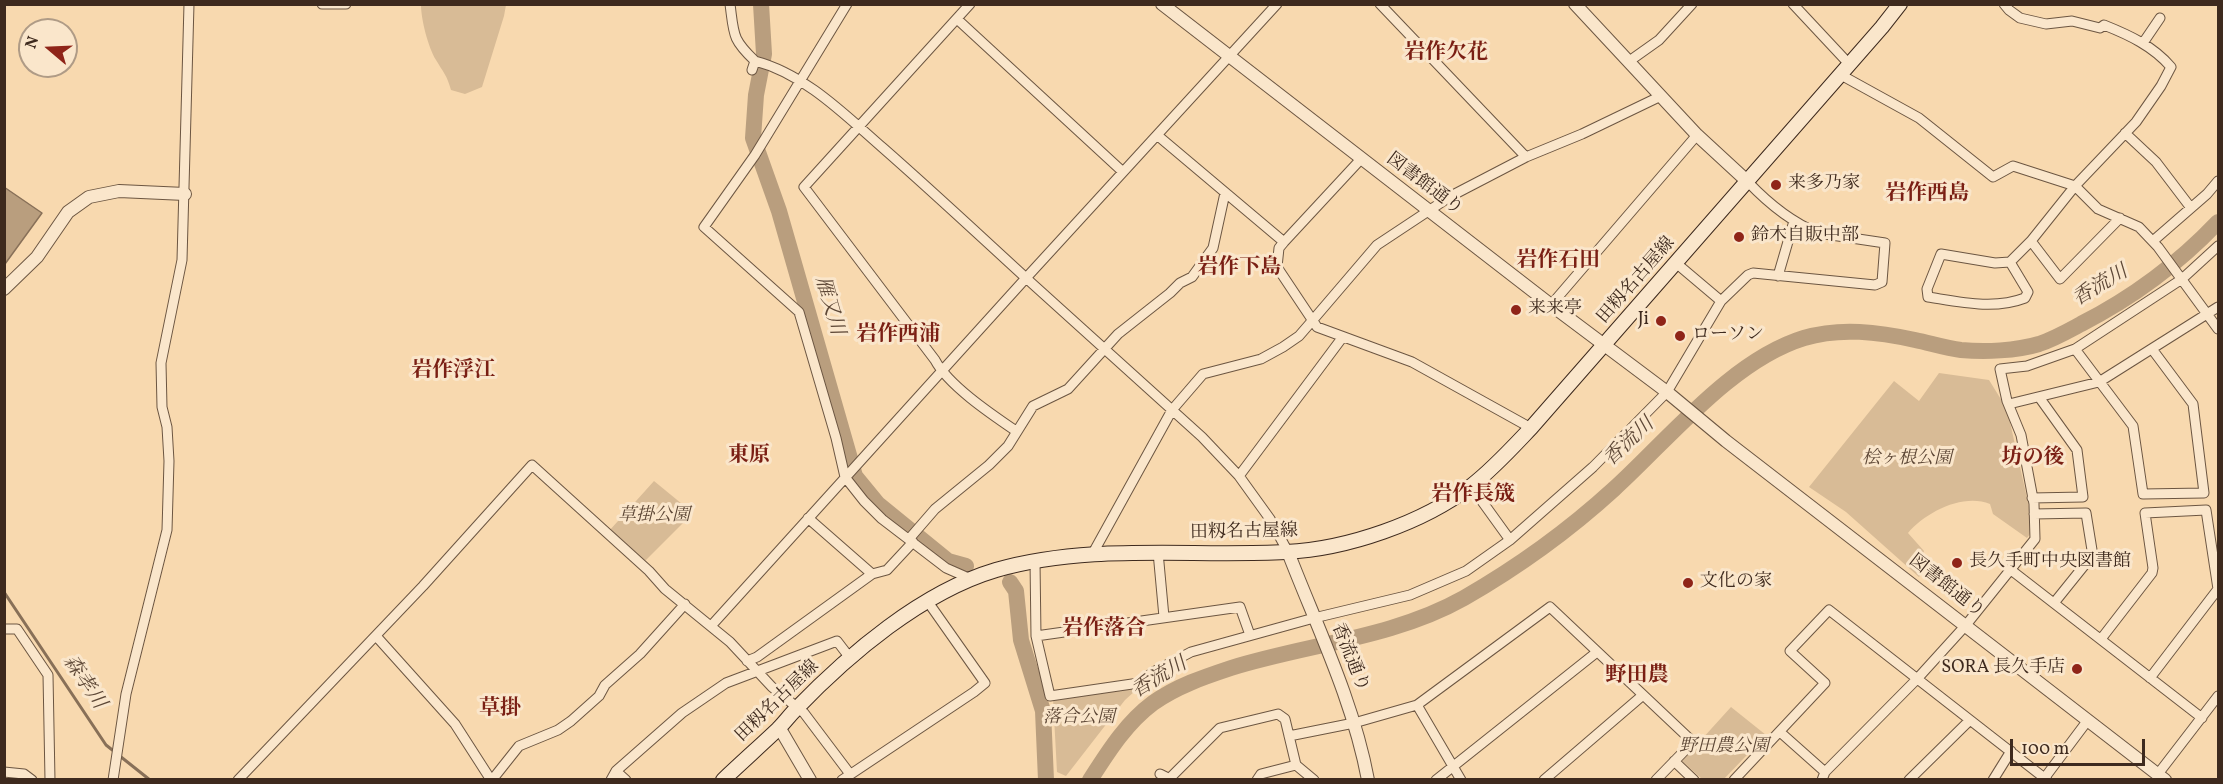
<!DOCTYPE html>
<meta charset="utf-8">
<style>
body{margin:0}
#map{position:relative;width:2223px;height:784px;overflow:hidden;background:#f8d9af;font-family:Vollkorn,serif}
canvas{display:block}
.frame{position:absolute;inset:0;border:6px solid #3e2a1e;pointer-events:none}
.north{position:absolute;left:18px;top:18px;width:60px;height:60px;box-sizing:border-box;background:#fae6cb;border:2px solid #af9b86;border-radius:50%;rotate:289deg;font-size:16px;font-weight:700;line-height:24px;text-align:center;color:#3e2a1e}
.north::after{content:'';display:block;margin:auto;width:21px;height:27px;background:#8f2418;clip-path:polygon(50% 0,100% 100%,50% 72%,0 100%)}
.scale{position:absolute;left:2010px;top:739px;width:135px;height:27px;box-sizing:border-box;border:3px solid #3e2a1e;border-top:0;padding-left:8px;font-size:18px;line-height:21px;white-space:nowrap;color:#3e2a1e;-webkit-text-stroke:4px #fae6cb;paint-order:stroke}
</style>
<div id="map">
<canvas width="2223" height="784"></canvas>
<div class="frame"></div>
<div class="north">N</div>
<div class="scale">100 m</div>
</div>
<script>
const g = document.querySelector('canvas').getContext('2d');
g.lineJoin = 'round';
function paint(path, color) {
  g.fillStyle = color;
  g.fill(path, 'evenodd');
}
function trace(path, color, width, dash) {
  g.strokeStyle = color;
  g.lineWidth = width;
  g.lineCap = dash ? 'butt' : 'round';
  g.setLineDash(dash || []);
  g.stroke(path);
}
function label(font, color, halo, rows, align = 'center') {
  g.font = font + ' Vollkorn,"Noto Serif JP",serif';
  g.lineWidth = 6;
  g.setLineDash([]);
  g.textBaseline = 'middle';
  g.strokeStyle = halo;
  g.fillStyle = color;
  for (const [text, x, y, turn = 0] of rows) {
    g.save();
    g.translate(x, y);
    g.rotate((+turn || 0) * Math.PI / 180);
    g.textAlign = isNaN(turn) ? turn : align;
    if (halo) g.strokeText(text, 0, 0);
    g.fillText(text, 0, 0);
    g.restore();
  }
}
paint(new Path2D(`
 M421 5H506L504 16 482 87 465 94 451 90C447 75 443 72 436 60 428 47 421 19 421 5Z
 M1939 373 1989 380 2007 409 2034 529 2027 538 1993 514 1990 504C1963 493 1926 512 1908 533L1924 551 1920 562 1926 566 1919 577 1846 512 1809 487 1894 381 1919 401Z
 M654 481 693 513 644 562 609 531Z
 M1134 687 1135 691 1125 700 1066 776 1057 772 1053 698Z
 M1731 707 1766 735 1724 779H1702L1682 761Z`), '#d8bb96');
const water = new Path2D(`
 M4 187 42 213 5 264H4Z`);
paint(water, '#b99e7e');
trace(water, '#887058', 1.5);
trace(new Path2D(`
 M4 592 106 745 150 780`), '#887058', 3);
trace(new Path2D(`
 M761 4 764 54 756 95 753 138 779 211 855 476 878 504 948 561 966 566
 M1010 582 1016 591 1021 640 1043 711 1046 780
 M1090 780C1108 752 1126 723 1153 703 1177 686 1204 677 1231 668 1308 644 1393 638 1464 598 1518 567 1568 531 1614 489 1669 439 1732 360 1804 338 1840 327 1879 332 1915 340 1930 343 1945 348 1961 350 1985 352 2016 351 2039 344 2054 339 2068 331 2081 324 2132 298 2179 263 2218 222`), '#b99e7e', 16);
const minor = new Path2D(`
 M322 4H346
 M730 4C734 35 732 39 755 61L752 70
 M847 4 755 155 704 227 799 312 836 438 845 477 864 501 882 519 946 568 971 579
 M970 4 804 187 935 360C948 385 991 414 1016 431
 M1277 4 1026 278 1202 437 1239 476 1270 519 1288 552
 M1380 4 1526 157
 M1793 4 1850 65
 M2004 4 2009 10 2020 18 2046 24 2072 21 2100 28 2104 25C2129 35 2153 46 2171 67L2161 86 2136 122 2075 186 2031 241 2060 279 2120 218
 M957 19 1123 172
 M2143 43 2160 18
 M1628 62 1659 40 1692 4
 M1841 75 1919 118 1993 177 2013 166 2075 186 2098 209 2139 227 2158 247 2218 329
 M2125 133 2156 162 2191 208
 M1157 135 1284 242 1279 248 1277 267 1317 327 1412 362 1531 428
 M2153 241 2207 194 2218 181
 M1284 242 1361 159
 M2010 262 2028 292 2025 298C1994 310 1960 302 1928 297L1927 289 1941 254 1995 263 2010 262 2031 241
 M1676 263 1721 301
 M1778 276 1794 221
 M1551 305 1697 135
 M2075 349 2133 426 2143 494 2204 493 2193 404 2152 349
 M2009 404 2099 382 2218 307
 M1239 476 1342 338
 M1471 486 1510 540
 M2032 498 2083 497 2077 450 2039 397
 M2034 514 2086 513 2092 550 2091 557 2054 603
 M808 518 872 574
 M909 539 935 509 989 465 1008 446 1033 406 1068 389 1118 334 1170 293 1180 283 1192 277 1213 248 1225 193
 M1158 552 1164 617
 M1093 553 1172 410 1203 374 1261 359 1283 347 1299 336 1312 321 1377 245 1451 196 1526 157 1582 134 1661 96
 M1035 561 1036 636 1050 696 1139 683 1153 672 1191 652 1314 618 1410 595 1466 571 1510 540 1593 467 1667 392 1721 301 1748 275 1753 273 1875 285 1882 282 1885 243 1818 233C1791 222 1768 203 1748 182
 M2011 570 2202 718
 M711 626 1026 278C978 234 931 190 883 148 845 115 805 74 755 61
 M4 629H17L48 675 50 780
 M376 636 455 724 491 780
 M1036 636 1240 607 1250 635
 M2101 639 2152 573 2153 568 2145 513 2206 510 2218 589 2150 678
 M747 661 757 657 872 574 887 570 913 542
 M1417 705 1461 780
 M1780 732 1825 772
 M1289 736 1354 723 1417 705 1550 607 1693 742 1656 780
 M1674 761 1694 780
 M616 771 626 780
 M4 772 24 774 32 780
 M1160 774 1172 780
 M2158 774 2218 696
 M1170 778 1220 728 1278 714 1285 719 1296 765 1314 780
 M113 780 126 694 167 530 169 461 167 427 162 407 161 363 182 260 189 4
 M238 780 423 586 532 465 649 571 665 589 730 642 772 687 804 713 850 774
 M492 780 519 746 558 730 571 721 599 696 605 685 640 654 685 604
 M611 780 616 771 682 713 726 683 837 641 850 658
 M842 780 974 692 985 683 928 602
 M1257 780 1261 774 1296 765
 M1436 780 1597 652
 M1544 780 1643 695
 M1734 780 1825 683 1790 651 1829 610 2047 780
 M1822 780 1825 772 1917 679 1966 625 2035 539 2034 504 2021 435 2007 401 2000 369 2027 366 2075 349 2182 279 2218 246
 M1909 780 1970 720
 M1993 780 2011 751
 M2043 780 2088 720`);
const tertiary = new Path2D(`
 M1162 4 1551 305 1667 392 1726 441 2165 780
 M1575 4 1697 135 1748 182
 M4 289 37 257 68 212 89 197 119 191 185 194
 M1288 552C1317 627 1353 700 1368 780
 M779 727 810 780`);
const secondary = new Path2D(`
 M723 780C741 763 760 746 778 729 784 723 790 715 796 709 849 654 922 592 996 570 1091 543 1189 557 1286 552 1347 549 1423 523 1471 486 1493 469 1512 448 1531 428L1882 27 1900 4`);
trace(minor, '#6c5642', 11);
trace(tertiary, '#6c5642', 14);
trace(secondary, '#3e2a1e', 16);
trace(minor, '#fae6cb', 9);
trace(tertiary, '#fae6cb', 12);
trace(secondary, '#fae6cb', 14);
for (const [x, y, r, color] of [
 [1776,185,6,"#8f2418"],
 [1739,237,6,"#8f2418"],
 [1516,310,6,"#8f2418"],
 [1661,321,6,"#8f2418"],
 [1680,336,6,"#8f2418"],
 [1957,563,6,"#8f2418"],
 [1688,583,6,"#8f2418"],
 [2077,669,6,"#8f2418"]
]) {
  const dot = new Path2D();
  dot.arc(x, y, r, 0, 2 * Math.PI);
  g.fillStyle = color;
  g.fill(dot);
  trace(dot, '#fae6cb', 2);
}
label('18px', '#3e2a1e', '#fae6cb', [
 ["図書館通り",1424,185,37],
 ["田籾名古屋線",1637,281,-49],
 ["田籾名古屋線",1244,533,-1],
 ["図書館通り",1946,587,38],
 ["香流通り",1349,658,68],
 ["田籾名古屋線",778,702,-44]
]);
label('18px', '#3e2a1e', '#fae6cb', [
 ["来多乃家",1788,185],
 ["鈴木自販中部",1751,237],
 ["来来亭",1528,310],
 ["Ji",1649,321,"right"],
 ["ローソン",1692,336],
 ["長久手町中央図書館",1969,563],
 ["文化の家",1700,583],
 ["SORA 長久手店",2065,669,"right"]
], 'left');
label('italic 18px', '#5d4736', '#fae6cb', [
 ["桧ヶ根公園",1907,460],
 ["草掛公園",654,517],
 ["落合公園",1079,719],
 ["野田農公園",1724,748]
]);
label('italic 20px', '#5d4736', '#fae6cb', [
 ["香流川",2101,287,-31],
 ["雁又川",828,306,74],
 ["香流川",1630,443,-43],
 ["香流川",1160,679,-31],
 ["森孝川",83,683,56]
]);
label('bold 21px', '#7a1f14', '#fae6cb', [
 ["岩作欠花",1446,54],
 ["岩作西島",1927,195],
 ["岩作石田",1558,262],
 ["岩作下島",1239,269],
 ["岩作西浦",898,336],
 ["岩作浮江",453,372],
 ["東原",749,457],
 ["坊の後",2033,459],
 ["岩作長筬",1473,496],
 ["岩作落合",1104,630],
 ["野田農",1637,677],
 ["草掛",500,710]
]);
</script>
